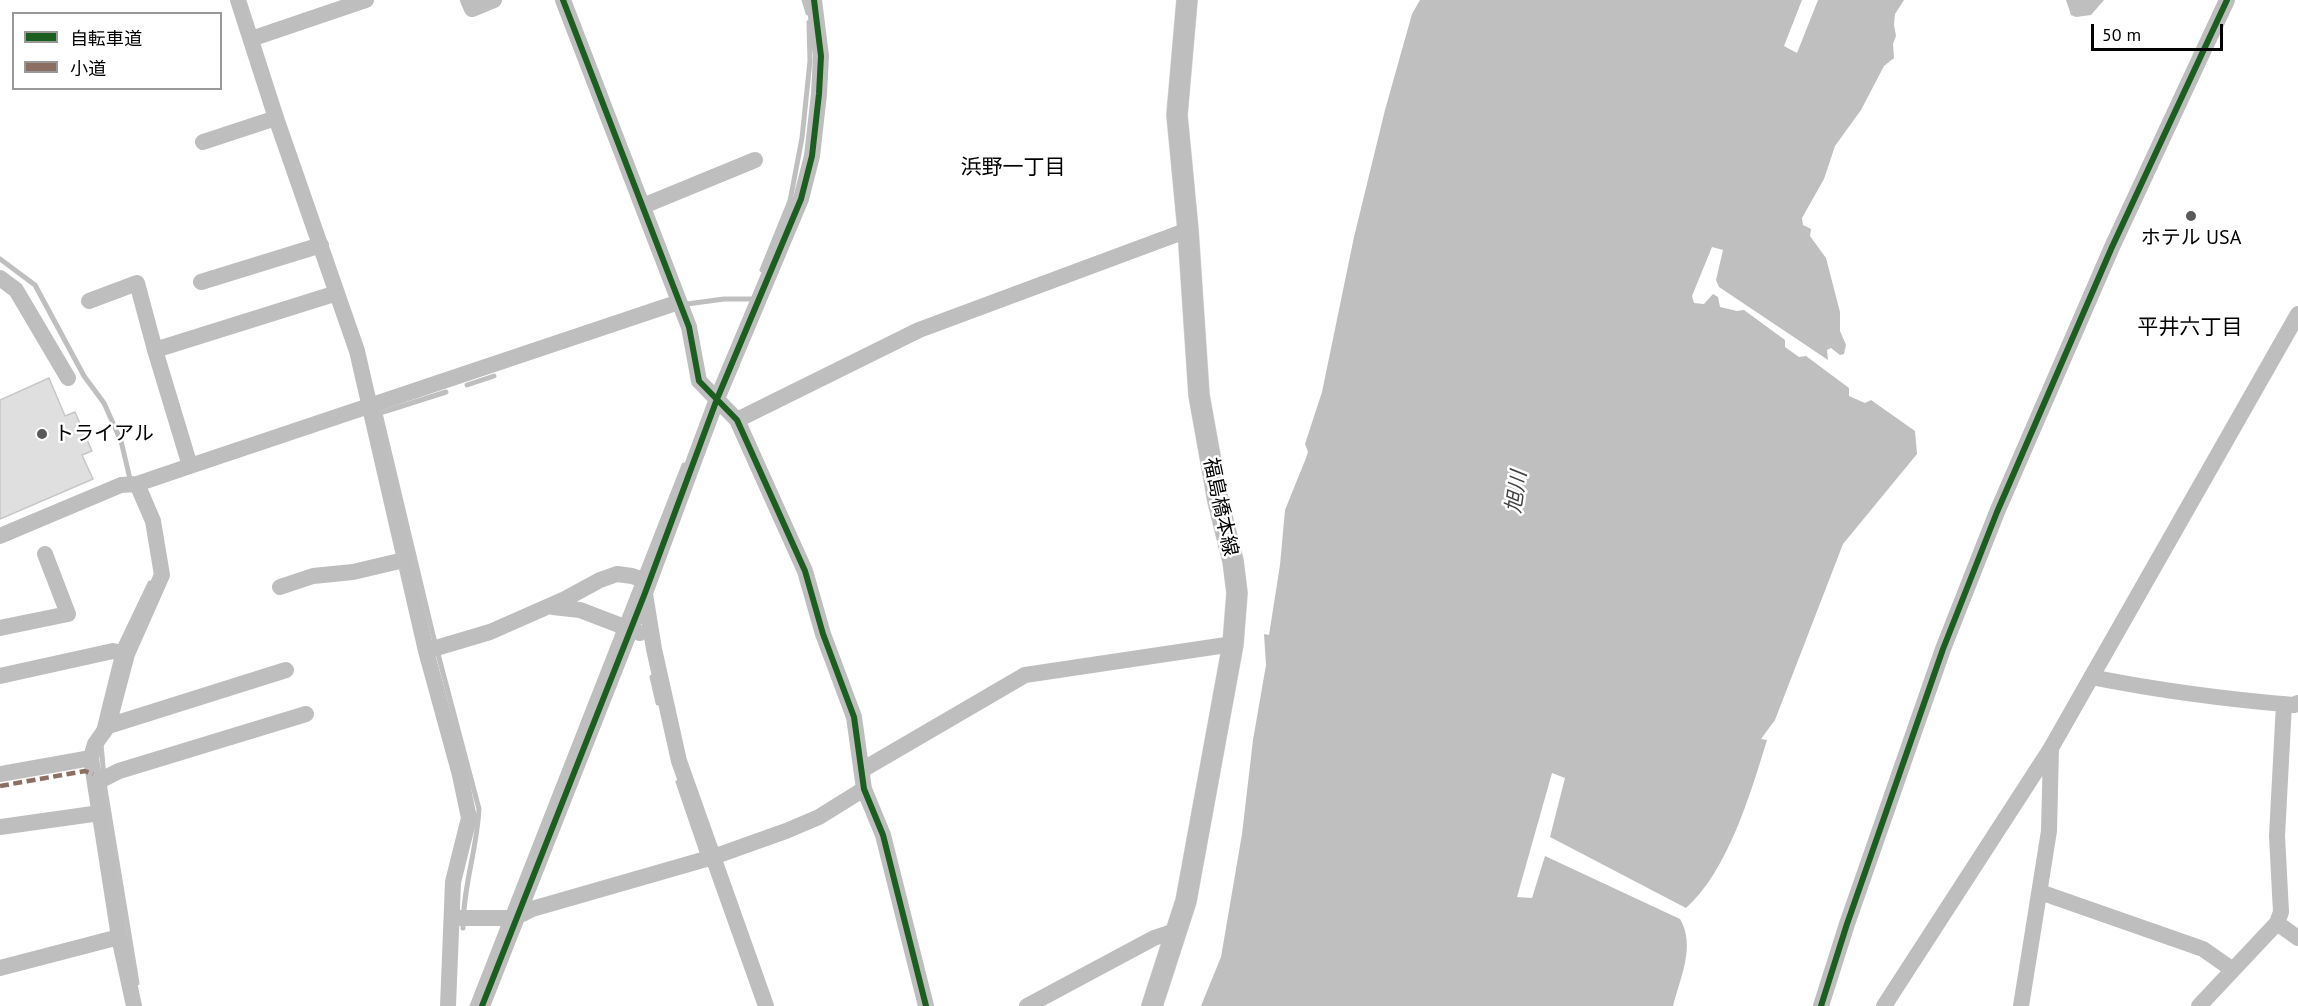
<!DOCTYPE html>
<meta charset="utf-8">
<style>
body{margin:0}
#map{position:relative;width:2298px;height:1006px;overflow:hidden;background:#fff;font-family:"PT Sans","Noto Sans JP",sans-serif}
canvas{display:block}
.legend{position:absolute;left:12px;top:12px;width:210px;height:78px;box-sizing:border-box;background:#fff;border:2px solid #999;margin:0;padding:8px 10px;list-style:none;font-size:18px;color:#000}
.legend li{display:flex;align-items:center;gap:12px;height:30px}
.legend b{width:30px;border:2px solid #999}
.scale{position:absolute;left:2091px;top:24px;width:132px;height:27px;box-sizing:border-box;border:3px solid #000;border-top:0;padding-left:8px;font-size:18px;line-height:21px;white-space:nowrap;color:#000;-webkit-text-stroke:4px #fff;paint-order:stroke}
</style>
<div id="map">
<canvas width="2298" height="1006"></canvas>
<ul class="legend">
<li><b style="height:8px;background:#1b5e20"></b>自転車道</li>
<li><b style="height:8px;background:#8d6e63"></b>小道</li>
</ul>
<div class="scale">50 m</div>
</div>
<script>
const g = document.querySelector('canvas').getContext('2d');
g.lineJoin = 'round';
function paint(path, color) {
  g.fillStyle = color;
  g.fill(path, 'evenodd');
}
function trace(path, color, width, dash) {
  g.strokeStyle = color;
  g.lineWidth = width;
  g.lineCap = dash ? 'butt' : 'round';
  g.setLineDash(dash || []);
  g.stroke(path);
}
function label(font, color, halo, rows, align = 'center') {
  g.font = font + ' "PT Sans","Noto Sans JP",sans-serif';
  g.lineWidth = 5;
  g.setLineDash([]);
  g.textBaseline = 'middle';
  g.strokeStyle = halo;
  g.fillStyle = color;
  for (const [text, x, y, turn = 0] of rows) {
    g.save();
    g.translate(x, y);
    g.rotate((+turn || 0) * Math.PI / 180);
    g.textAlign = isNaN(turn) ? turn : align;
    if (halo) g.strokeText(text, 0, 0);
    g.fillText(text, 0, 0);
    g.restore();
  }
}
paint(new Path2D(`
 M1420 0H1802L1784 46 1797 53 1818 0H1904L1895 14 1894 25 1896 36 1893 44 1894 58 1884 66 1861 110 1835 146 1824 179 1802 218 1803 225 1811 229 1810 236 1826 258 1840 312V331L1846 345 1844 354 1840 355 1831 348 1827 350 1828 360 1719 287 1716 280 1723 250 1712 247 1692 296 1694 303 1704 304 1713 294 1718 297 1720 307 1737 311 1744 310 1785 340V347L1799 357 1806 356 1849 388V396L1865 403 1871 400 1915 431 1917 454 1843 544 1775 720 1761 739 1767 740C1751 792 1728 871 1686 908L1550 837 1565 778 1552 773 1517 897 1532 898 1545 856 1680 919C1696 946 1680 978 1673 1006H1201L1221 957 1242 834 1253 740 1266 665 1264 634 1269 635 1280 565 1285 510 1306 458 1308 452 1305 444 1322 392 1354 237 1385 110 1412 14Z
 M2066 0H2104L2091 15 2076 17 2071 15Z`), '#bfbfbf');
trace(new Path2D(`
 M804 0 808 13
 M0 259 35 285 84 376 104 403 121 441 131 483
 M762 270 790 201 802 138 810 61 809 22
 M687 304 724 299H751
 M467 385 494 376
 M446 392 380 413 433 635 479 809C477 849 463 887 463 928
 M652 677 658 703
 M99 729 119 648 150 583
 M101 744 105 789 137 983
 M678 782 704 858
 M472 1006 684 465`), '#bfbfbf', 5);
const building = new Path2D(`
 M49 378 65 416 75 412 92 451 82 455 93 479 0 519V400Z`);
paint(building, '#dfdfdf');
trace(building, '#c7c7c7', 1.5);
const major = new Path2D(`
 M1152 1006 1186 901 1233 644 1237 593 1233 561 1218 501 1199 395 1188 230 1177 115 1187 0`);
trace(major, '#dbdbdb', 22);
trace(new Path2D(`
 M238 0 276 118 357 351 426 651 460 775 469 818 453 882 448 1006
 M468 0 472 9 494 0
 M563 0 689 327 699 381 737 420 805 571 823 634 854 717 864 789 883 835 926 1006
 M251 39 366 0
 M203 142 276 118
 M643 206 755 160
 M0 278 16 290 68 378
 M201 282 321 245
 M89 301 137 283 155 350 190 466 679 302
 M155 350 337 293
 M737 420 919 330 1188 230
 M0 536 121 485 137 484 190 466
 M280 587 313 576 353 572 404 560
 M645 594 654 649 679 761 766 1006
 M553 607 580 610 640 633
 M0 628 68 614 45 554
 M426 651 490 632 565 599 600 580 617 574 632 576 649 582
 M0 676 113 651 127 654
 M2091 677C2161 691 2223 699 2294 705L2298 703
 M108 726 127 654 162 575 153 521 137 484
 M862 770 1025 675 1233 644
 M0 774 91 758 95 744 108 726 286 670
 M95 783 119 771 306 714
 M0 827 100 813
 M2040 892 2203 949 2233 970
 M452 918H514L532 909 713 857 786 831 819 817 864 789
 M2277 923 2298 938
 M119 937 134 1006
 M0 968 119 937 91 758
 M482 1006 645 593 717 399 801 199 812 156 819 94 821 56 814 0
 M1027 1006 1154 938 1178 930
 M1821 1006 1847 924 1943 649 1997 512 2112 247 2227 0
 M1884 1006 2051 748 2298 314
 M2021 1006 2049 831 2051 749
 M2199 1006 2277 923 2281 912 2277 836 2284 704`), '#bebebe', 16);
trace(major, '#bebebe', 21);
trace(new Path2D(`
 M0 786 85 771 93 774`), '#8d6e63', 4.5, [9, 4.5]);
trace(new Path2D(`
 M563 0 689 327 699 381 737 420 805 571 823 634 854 717 864 789 883 835 926 1006
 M482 1006 645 593 717 399 801 199 812 156 819 94 821 56 814 0
 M1821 1006 1847 924 1943 649 1997 512 2112 247 2227 0`), '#1b5e20', 6);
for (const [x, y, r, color] of [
 [2191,216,6,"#595959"],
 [42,434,6,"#595959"]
]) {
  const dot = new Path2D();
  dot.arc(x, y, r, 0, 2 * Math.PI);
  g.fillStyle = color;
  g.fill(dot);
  trace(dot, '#fff', 2);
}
label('20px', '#000', '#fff', [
 ["ホテル USA",2191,238],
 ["トライアル",54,434,"left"]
]);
label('20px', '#000', '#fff', [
 ["福島橋本線",1220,507,78]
]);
label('21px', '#000', '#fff', [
 ["浜野一丁目",1013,168],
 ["平井六丁目",2190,328]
]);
label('italic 21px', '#444', '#fff', [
 ["旭川",1517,492,-82]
]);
</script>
